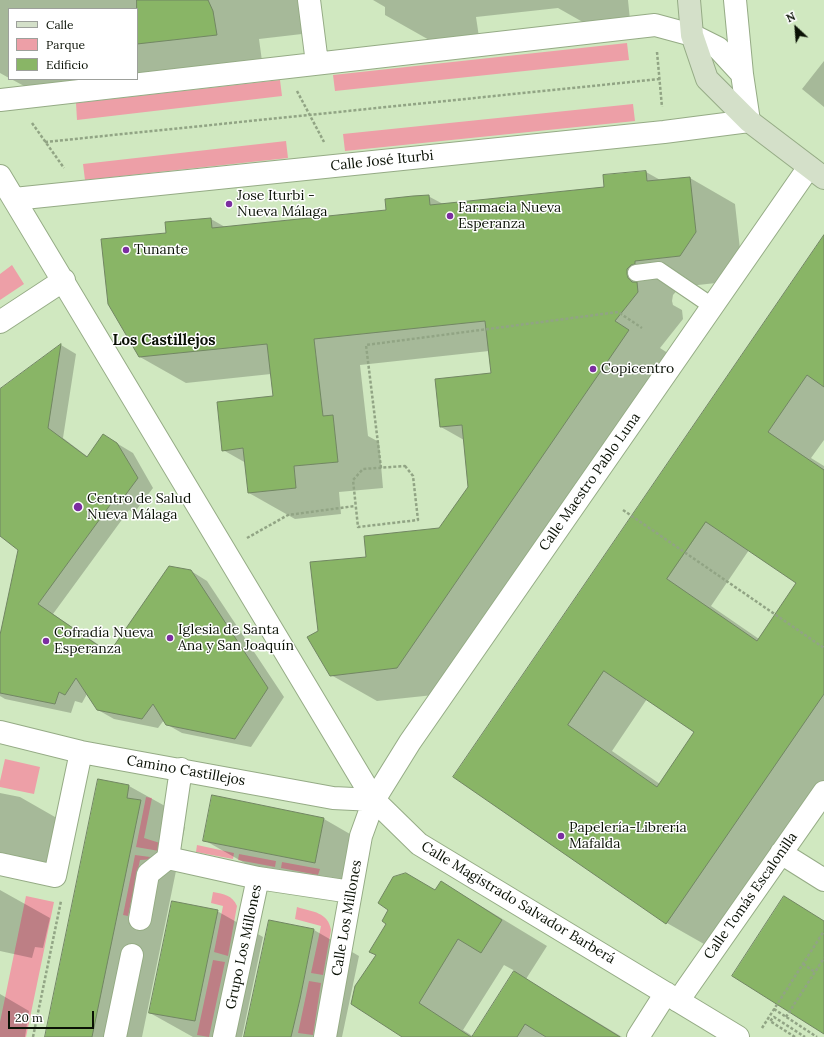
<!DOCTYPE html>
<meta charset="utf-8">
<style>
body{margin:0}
#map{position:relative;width:824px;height:1037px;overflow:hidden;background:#d0e8c0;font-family:Lora,serif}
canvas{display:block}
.legend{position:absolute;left:8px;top:8px;width:130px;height:72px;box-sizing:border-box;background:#fff;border:1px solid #9da09b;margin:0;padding:5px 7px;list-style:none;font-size:12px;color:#0a1105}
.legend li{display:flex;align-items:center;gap:8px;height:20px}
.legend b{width:20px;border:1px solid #9da09b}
.north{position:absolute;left:776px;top:8px;width:40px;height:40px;-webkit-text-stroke:3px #fff;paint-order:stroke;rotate:334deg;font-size:11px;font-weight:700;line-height:16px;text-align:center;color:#0a1105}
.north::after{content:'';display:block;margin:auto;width:14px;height:18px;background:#0a1105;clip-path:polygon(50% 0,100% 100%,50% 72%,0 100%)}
.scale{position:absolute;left:8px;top:1011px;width:86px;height:18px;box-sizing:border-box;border:2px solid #0a1105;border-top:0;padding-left:5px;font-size:12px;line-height:14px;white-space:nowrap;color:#0a1105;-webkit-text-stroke:3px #fff;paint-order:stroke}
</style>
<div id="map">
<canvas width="824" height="1037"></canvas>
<ul class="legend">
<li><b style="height:5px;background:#d4e0c9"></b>Calle</li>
<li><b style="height:11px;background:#ed9fa7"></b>Parque</li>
<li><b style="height:11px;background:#89b566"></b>Edificio</li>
</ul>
<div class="north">N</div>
<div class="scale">20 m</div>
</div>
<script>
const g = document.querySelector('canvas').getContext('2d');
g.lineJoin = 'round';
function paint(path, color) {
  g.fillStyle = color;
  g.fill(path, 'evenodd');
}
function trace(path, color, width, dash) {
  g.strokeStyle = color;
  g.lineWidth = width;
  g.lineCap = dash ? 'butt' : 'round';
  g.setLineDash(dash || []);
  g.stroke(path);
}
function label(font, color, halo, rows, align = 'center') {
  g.font = font + ' Lora,serif';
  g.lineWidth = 3;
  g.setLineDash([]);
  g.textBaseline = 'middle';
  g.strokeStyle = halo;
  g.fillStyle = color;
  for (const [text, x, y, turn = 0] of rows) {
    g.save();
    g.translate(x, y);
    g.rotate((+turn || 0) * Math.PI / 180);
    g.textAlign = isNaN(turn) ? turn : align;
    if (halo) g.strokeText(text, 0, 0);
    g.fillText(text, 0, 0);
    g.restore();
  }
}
paint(new Path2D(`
 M627 43 629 60 335 91 333 75Z
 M280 80 282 96 77 120 76 103Z
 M633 104 635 121 345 151 343 134Z
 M286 141 288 158 85 180 83 164Z
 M12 265 24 284 0 300V274Z
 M5 759 40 767 34 794 0 787V781Z
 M146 797 152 798 144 838 160 843 159 851 136 847Z
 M197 845 234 853 233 859 196 852Z
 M239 854 276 861 275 867 238 860Z
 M135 855 158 858 157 859 140 860 128 916 123 915Z
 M282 862 320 869 318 875 281 868Z
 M213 892C224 894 232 895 237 906L228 956 214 952 223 906 211 903Z
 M26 896 54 902 26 1037H0V1022Z
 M297 907C313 912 328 912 331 930L323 975 311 973 321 926 295 919Z
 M213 960 225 962 209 1037 197 1035Z
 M309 981 321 983 313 1035 298 1033Z`), '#ed9fa7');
paint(new Path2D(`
 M0 0H298L302 34 259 39 262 61 137 74V9H9V78L0 73Z
 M373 0H628L630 20 588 25 558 8 476 17 479 37 431 41 385 15V7Z
 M824 61V107L802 89Z
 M11 79H93L26 87Z
 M646 172 662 181 690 178 735 204 741 258 725 282 680 287 673 295 672 301 673 305 682 310 683 319 660 348 674 357 443 694 377 701 331 675 319 632 367 557 440 529 469 487 464 440 441 427 492 374 489 351 360 365 368 436 379 442 383 488 339 492 341 514 295 519 249 493 246 463 223 450 274 397 271 374 186 383 140 357 167 233 211 219 225 227 387 211 428 196 443 204 605 188Z
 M824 260V440L811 458 824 466V784L711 948 667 923 454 777ZM749 550 797 583 759 639 711 606ZM647 699 695 732 660 784 612 751Z
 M61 345 76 354 63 438 88 457 103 435 133 453 153 488 134 513 129 510 53 614 111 653 191 571 207 581 284 697 251 747 182 733 166 724 164 720 158 728 114 719 98 710 87 694 82 703 75 701 71 713 5 699 0 696V639L19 549 0 535V390Z
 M99 780 129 786 174 811 172 820 185 827 142 1037H46Z
 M0 793 20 797 69 825 51 865 0 854Z
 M324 819 369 845 361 889 250 866 204 840Z
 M441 882 486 909 547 946 526 979 622 1037H404L436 891ZM504 965 515 971 474 1037 463 1030Z
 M0 890 50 918 43 948 35 947 32 958 0 951Z
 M217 911 263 937 242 1037H193L150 1013Z
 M270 921 314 930 359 956 342 1037H255Z
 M0 994 29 1011 25 1037H0Z`), '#0003');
const building = new Path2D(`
 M137 0H208L213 11 217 35 137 44Z
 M646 171 647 181 690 177 696 232 680 256 635 261V264L631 265 627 269V274L628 278 632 282H637L638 292 615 321 629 330 397 668 330 676 307 637 318 631 310 562 366 557 364 536 439 528 468 487 462 425 440 427 435 379 491 373 485 321 314 339 323 416 333 415 338 462 294 466 296 488 248 493 243 448 222 451 217 402 273 396 267 344 139 357 108 304 101 239 166 233 165 222 211 218 212 228 386 210 385 199 413 196 429 195 430 205 604 187 603 175Z
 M824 235V387L807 375 768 432 824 470V694L666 924 453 777ZM706 522 796 583 757 641 667 579ZM604 671 694 732 657 787 568 725Z
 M61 344 48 428 87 457 103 434 117 443 138 478 118 505 113 501 38 604 109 653 169 566 191 570 268 688 235 739 166 725 153 704 142 719 97 710 76 678 65 695 59 692 55 704 0 693V635L18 550 0 536V389Z
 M98 779 129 785 127 798 141 800 92 1037H45Z
 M212 795 324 818 315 863 203 841Z
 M406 873 435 890 441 881 502 920 481 953 458 939 419 1003 471 1037H402L351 1004 355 986 376 955 369 952 386 924 382 921 388 910 378 903 393 877Z
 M784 896 824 921V1034L732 976Z
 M172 901 218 910 195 1021 149 1013Z
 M269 920 314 929 300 999 291 1037H244Z
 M514 971 568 1005 620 1037H546L525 1024 517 1037H472Z`);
paint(building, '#89b566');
trace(building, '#718662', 1);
const lane = new Path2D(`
 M636 273 659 270 712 306`);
const street = new Path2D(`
 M309 0 317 63
 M0 100 655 25 692 35 718 48 742 74
 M0 176 374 800 419 844 738 1037
 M14 199 664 132 749 121 742 74 735 0
 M0 322 64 280
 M0 732 81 752 333 798 374 800
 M781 853 824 880
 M168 858 258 878 351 892
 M0 864 55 876 81 752
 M140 919 148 874 168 858 181 769
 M678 1001 824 792
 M115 1037 132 955
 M224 1037 258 878
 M325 1037 361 836 374 800 410 742 809 167
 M638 1037 666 993`);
const secondary = new Path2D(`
 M689 0 692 35 707 79 749 121 824 178`);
trace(lane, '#95ab85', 18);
trace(street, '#95ab85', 24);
trace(secondary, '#95ab85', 24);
trace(new Path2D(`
 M657 52 662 107
 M297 91 324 142
 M32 123 64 168
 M45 142 660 79
 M405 466 413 476 418 520 358 527 353 480 363 469Z
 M381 468 366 345 618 312 642 328
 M623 510 824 648
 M247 538 288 515 355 506
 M803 964 815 972
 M774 1009 817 1037
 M786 1017 824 958
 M762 1028 824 931
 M33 1037 61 901
 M795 1037 770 1021 774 1017 805 1037`), '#91a484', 2.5, [3, 2]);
trace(lane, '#fff', 16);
trace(street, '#fff', 22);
trace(secondary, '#d4e0c9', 22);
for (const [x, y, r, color] of [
 [229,204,4,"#7b2ea0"],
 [450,216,4,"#7b2ea0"],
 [126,250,4,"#7b2ea0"],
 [593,369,4,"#7b2ea0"],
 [78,507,5,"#7b2ea0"],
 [170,638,4,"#7b2ea0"],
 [46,641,4,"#7b2ea0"],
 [561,836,4,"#7b2ea0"]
]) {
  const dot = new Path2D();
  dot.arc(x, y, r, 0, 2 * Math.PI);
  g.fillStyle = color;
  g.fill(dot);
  trace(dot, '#fff', 1.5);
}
label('14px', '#0a1105', '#fff', [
 ["Calle José Iturbi",382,161,-6],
 ["Calle Maestro Pablo Luna",590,482,-55],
 ["Camino Castillejos",186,771,10],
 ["Calle Tomás Escalonilla",751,896,-55],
 ["Calle Magistrado Salvador Barberá",518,903,31],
 ["Calle Los Millones",347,918,-80],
 ["Grupo Los Millones",244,947,-78]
]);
label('14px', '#0a1105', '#fff', [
 ["Jose Iturbi -",237,196],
 ["Nueva Málaga",237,212],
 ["Farmacia Nueva",458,208],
 ["Esperanza",458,224],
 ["Tunante",134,250],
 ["Copicentro",601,369],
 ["Centro de Salud",87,499],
 ["Nueva Málaga",87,515],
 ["Iglesia de Santa",178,630],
 ["Ana y San Joaquín",178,646],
 ["Cofradía Nueva",54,633],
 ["Esperanza",54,649],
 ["Papelería-Librería",569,828],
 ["Mafalda",569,844]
], 'left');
label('bold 15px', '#0a1105', '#fff', [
 ["Los Castillejos",164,341]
]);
</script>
